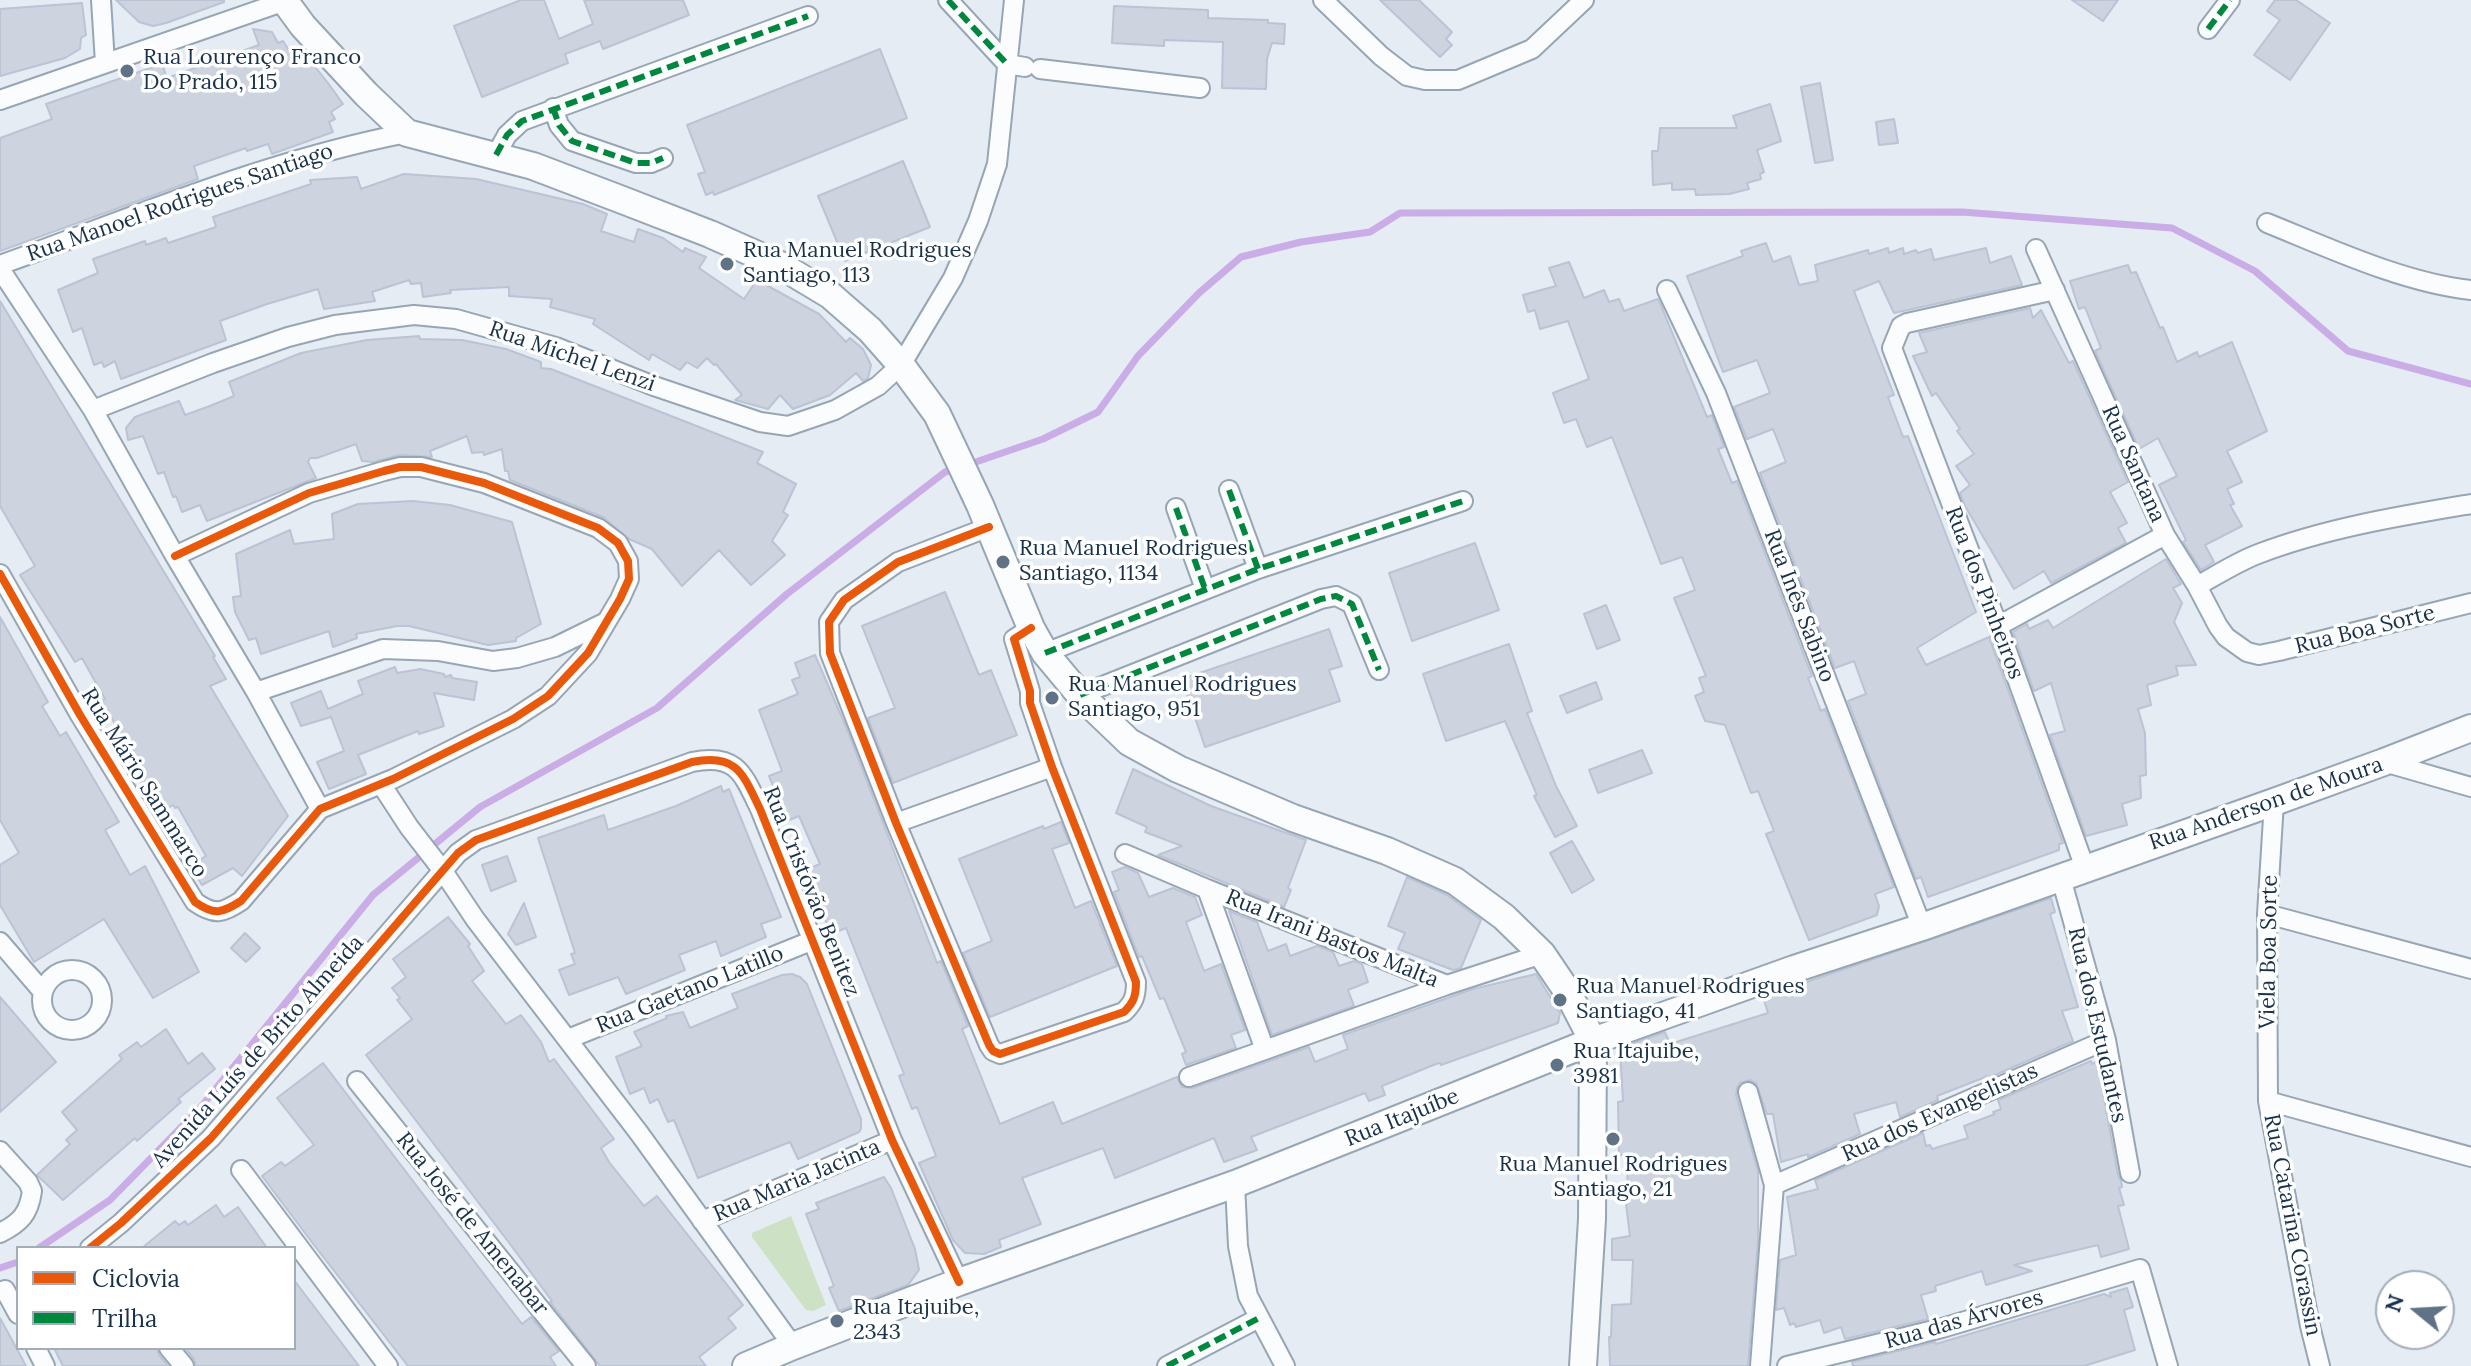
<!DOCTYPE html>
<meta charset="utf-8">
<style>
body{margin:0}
#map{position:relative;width:2471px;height:1366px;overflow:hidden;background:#e5ecf3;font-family:Lora,serif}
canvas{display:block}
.legend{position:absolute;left:16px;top:1246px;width:280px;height:104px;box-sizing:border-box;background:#fff;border:2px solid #a3adb7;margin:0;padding:10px 14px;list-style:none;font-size:24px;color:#19324b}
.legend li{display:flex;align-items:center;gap:16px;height:40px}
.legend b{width:40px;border:2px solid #a3adb7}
.north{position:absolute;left:2375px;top:1270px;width:80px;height:80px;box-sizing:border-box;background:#fff;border:2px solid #a3adb7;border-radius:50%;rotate:288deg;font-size:22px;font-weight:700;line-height:32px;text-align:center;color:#19324b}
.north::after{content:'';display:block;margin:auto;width:28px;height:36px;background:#607386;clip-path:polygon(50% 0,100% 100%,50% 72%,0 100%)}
</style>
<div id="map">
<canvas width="2471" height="1366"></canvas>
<ul class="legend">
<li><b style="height:10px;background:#e8590c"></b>Ciclovia</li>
<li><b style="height:10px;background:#00873e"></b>Trilha</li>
</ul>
<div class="north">N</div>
</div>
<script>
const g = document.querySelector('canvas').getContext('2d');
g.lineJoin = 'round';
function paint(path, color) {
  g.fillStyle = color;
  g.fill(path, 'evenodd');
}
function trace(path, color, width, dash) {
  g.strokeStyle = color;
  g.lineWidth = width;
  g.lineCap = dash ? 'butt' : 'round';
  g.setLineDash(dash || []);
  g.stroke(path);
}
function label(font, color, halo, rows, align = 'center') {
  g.font = font + ' Lora,serif';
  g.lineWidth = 7;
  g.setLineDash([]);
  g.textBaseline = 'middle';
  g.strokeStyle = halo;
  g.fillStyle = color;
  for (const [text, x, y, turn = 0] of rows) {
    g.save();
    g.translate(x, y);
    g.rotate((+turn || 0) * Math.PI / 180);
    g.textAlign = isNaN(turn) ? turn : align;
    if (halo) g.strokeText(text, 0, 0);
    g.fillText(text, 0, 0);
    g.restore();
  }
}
paint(new Path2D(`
 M791 1216 826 1305 813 1311 806 1310 752 1237V1233Z`), '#cde1c4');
trace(new Path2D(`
 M967 465 1043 439 1098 412 1138 356 1199 293 1241 257 1301 242 1370 232 1400 213 1962 212 2172 228 2255 271 2348 351 2471 384
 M39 1248 110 1200 201 1107 373 895 480 807 657 708 787 594 945 472 956 469
 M0 1268 18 1262`), '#caace6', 7);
const building = new Path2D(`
 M116 0H224V2L166 23 153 26 139 22Z
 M521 0H544L559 39 593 24 584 0H683L689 15 603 49 600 41 565 54 568 63 482 97 454 26Z
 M1380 0H1419L1452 32 1446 39 1452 45 1440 57Z
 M2072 0H2118L2103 21Z
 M2275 0H2296L2330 23 2290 80 2254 55 2280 20 2267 11Z
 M82 3 86 35 81 38 80 49 65 58 0 76V9Z
 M1114 6 1208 10V18L1268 20V23L1285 24 1284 44 1272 43 1267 59 1266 89 1222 88 1223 42 1164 40V46L1112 43Z
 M253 29 272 32 278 43 283 41 297 63 308 58 328 83 343 104 331 112 335 119 329 122 333 132 272 154 268 144 247 151 246 148 194 166 198 179 0 251V138L52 119 46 104 162 64 167 78 259 45Z
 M880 49 907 118 714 195 713 192 706 195 698 174 705 172 687 125Z
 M1820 83 1833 160 1815 163 1801 87Z
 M1770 104 1781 141 1757 150 1764 172 1760 174 1761 179 1747 183 1749 189 1729 194 1696 195 1695 189 1672 190V183L1653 185 1652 151H1658L1660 128H1737L1733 116Z
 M1894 119 1898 143 1879 145 1876 122Z
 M903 161 930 227 845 261 818 196Z
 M404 174 476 179 583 204 607 214 601 231 634 242 638 229 663 238 683 252 685 248 706 257 699 268 744 299 757 280 819 314 846 342 850 338 863 349 871 365 868 378 863 381 856 373 830 395 793 409 780 395 768 409 735 400 742 395 716 364 714 365 707 358 697 368 687 362 680 370 652 354 649 360 593 324 595 319 550 307 552 299 509 296V287L450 290 451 293 423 297 421 283 411 284 409 280 372 292 375 301 324 309 318 289 267 304 220 321 226 340 121 379 115 361 104 367 102 362 94 365 82 328 73 332 58 290 98 273 93 259 145 241 146 245 166 238 168 243 216 227 213 217 311 184 310 180 357 177 361 189Z
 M1766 243 1773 262 1790 256 1799 285 1818 281 1815 265 1868 250 1869 254 1888 248 1889 253 1903 248 1904 254 1916 250 1918 253 1931 249 1934 260 1986 248 1990 263 2011 256 2022 285 1894 313 1879 281 1854 291 1894 395 1888 397 1903 437 1908 436 1976 612 1917 648 1926 665 1989 637 2063 843 2059 844V850L1928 897 1921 877 1916 879 1848 701 1866 694 1854 661 1835 668 1760 473 1786 462 1773 429 1747 439 1734 407 1770 393 1757 360 1723 372 1687 276 1743 256 1741 251Z
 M1569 262 1584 298 1604 290 1609 302 1619 299 1624 311 1658 299 1662 308 1707 417 1712 415 1724 447 1718 449 1732 483 1737 481 1812 676 1808 678 1821 711 1825 709 1894 887 1875 894 1879 906 1877 915 1809 940 1766 834 1774 831 1758 791 1751 793 1725 725 1705 721 1695 696 1704 692 1699 678 1706 676 1674 598 1695 590 1682 557 1661 564 1612 437 1587 447 1576 419 1564 423 1553 393 1589 379 1568 321 1540 329 1535 310 1528 312 1523 295 1556 286 1549 268Z
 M2128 265 2131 273 2136 272 2160 328 2163 327 2177 362 2197 352 2199 357 2232 342 2267 431 2227 451 2242 482 2227 489 2234 504 2230 505 2242 526 2205 545 2214 562 2201 570 2183 542 2186 540 2159 485 2177 476 2158 438 2139 449 2095 351 2101 348 2085 307 2079 309 2070 281Z
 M0 301 215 656 213 657 226 679 210 686 288 816 242 876 233 868 202 885 190 866 206 856 178 807 175 808 173 805 159 813 129 761 134 758 102 701 105 699 82 658 75 662 20 575 35 566 0 506Z
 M2030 308 2033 318 2041 310 2069 363 2073 361 2128 482 2110 492 2127 523 2118 528 2126 543 2051 583 2044 571 2014 589 1965 506 1960 493 1970 485 1956 466 1974 454 1957 431 1960 429 1936 393 1932 396 1913 356 1927 352 1919 333Z
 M419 336 420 339 462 340 506 349 541 362V368L551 369 763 452 757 463 796 484 783 512 788 515 772 541 785 555 751 585 719 550 682 586 652 549 629 539 603 517 510 480 508 471H505L502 449 484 455 483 452 472 453 467 436 430 451 432 457 400 455 373 462 362 461 356 444 317 458H310L308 462 316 478 207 521 200 505 182 512 176 496 173 497 164 472 158 474 143 436 128 440 126 428 135 417 179 401 185 415 210 406 234 396 229 382 301 353 367 340Z
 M413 501 450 505 512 522 541 624 516 638V641L488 645 409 626H397L356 634 357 638 333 647 329 631 261 654 256 638 249 640 235 612 233 597 241 596 236 554 290 530 294 544 334 539 332 514 358 504Z
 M1475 543 1499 610 1412 641 1389 573Z
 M2166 559 2181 584 2173 588 2182 603 2174 622 2196 665 2176 666 2178 675 2147 685 2151 705 2138 709 2145 733 2146 775 2140 776 2141 798 2122 804 2127 825 2086 836 2050 735 2065 731 2051 683 2034 691 2013 632 2027 624 2029 629 2048 620 2053 628Z
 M945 592 979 675 991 670 1017 735 893 783 868 718 895 708 862 626Z
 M1606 605 1620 640 1597 649 1584 614Z
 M0 617 48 702 42 706 60 736 66 732 119 822 105 830 130 875 145 866 199 972 153 998 104 919 34 962 0 905V865L19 853 0 820Z
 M1329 629 1342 666 1329 670 1340 701 1205 747 1182 679Z
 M1509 644 1532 711 1527 713 1556 786 1577 826 1555 837 1534 796 1537 795 1505 721 1446 741 1423 674Z
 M815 655 846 727 937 963 941 961 968 1026 962 1029 1000 1124 1053 1102 1062 1124 1177 1077 1182 1087 1193 1088 1309 1047 1315 1062 1348 1049 1343 1035 1473 989 1536 974 1560 1013 1558 1023 1441 1065 1440 1063 1436 1064 1382 1086 1385 1095 1369 1101 1365 1093 1251 1137 1257 1150 1224 1162 1214 1138 1115 1178 1103 1148 1022 1178 1041 1224 999 1240 1001 1247 984 1254 965 1253 953 1240 919 1163 936 1156 917 1107 912 1109 899 1076 904 1074 846 928 831 934 805 870 820 864 799 816 787 821 769 776 782 771 759 710 798 694 792 680 800 677 795 663Z
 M395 667 397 673 420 669 444 674 445 677 451 675 452 678 477 682 474 700 434 693 444 726 419 734 418 731 358 755 366 774 329 789 317 762 344 751 331 717 301 726 291 703 321 691 328 709 363 694 358 681Z
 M1596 682 1602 699 1567 713 1560 696Z
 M1642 750 1652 773 1598 793 1589 770Z
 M1133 769 1211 806 1306 840 1288 888 1291 890 1284 907 1158 855 1182 846 1145 832 1147 827 1116 813Z
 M721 786 723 792 729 789 781 917 761 924 766 937 721 956 716 941 679 955 685 970 626 994 618 977 569 995 559 970 575 964 571 954 575 953 538 838 604 815 608 830 676 806Z
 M1061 822 1069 843 1052 849 1075 908 1091 901 1117 966 990 1017 963 953 992 941 959 859 1043 826 1044 829Z
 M1572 841 1594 880 1572 893 1550 853Z
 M507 856 516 881 491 891 482 865Z
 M1125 867 1138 873 1149 897 1173 888 1195 897 1202 915 1186 922 1204 971 1221 964 1245 1030 1231 1035 1236 1048 1186 1065 1182 1054 1186 1052 1164 998 1160 999 1142 956 1139 957 1114 892 1119 890 1112 872Z
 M1407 877 1447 895 1481 920 1461 968 1453 970 1398 949 1405 933 1388 926Z
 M2051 898 2055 912 2050 914 2078 1007 2062 1011 2073 1041 1988 1078V1076L1937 1096 1938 1100 1900 1117 1896 1102 1854 1114 1860 1134 1808 1157V1154L1781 1162 1773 1114H1767L1756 1083 1750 1080 1740 1083 1737 1088 1736 1095 1758 1171V1241L1748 1366H1610L1609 1337H1611L1612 1305 1631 1304 1633 1260H1612V1239L1630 1236 1626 1204 1628 1203 1627 1155H1619L1618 1102 1623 1101 1620 1048 1665 1032 1670 1044 1768 1013 1763 997Z
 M524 903 536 937 516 945 508 934Z
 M1229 911 1257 922 1268 951 1286 944 1290 956 1317 946 1333 952 1339 966 1354 961 1362 964 1368 982 1348 990 1354 1006 1272 1035Z
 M448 917 470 944 468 946 484 971 472 981 506 1024 521 1015 541 1042 549 1062 554 1059 614 1139 601 1148 609 1162 644 1206 657 1196 743 1305 728 1318 736 1328 699 1357 706 1366H600L550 1302 552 1301 507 1240 366 1055 412 1019 397 1000 400 998 392 988 406 977 393 959Z
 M245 933 260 948 246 962 231 948Z
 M792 974 800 977 807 984 861 1119V1129L859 1132 798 1159 790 1142 698 1178 674 1120 668 1122 658 1099 650 1103 644 1088 630 1094 616 1057 642 1046 634 1032 667 1018 666 1016 683 1012 690 1028 738 1008 732 994 782 975Z
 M0 997 56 1062 0 1112Z
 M166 1029 188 1064 202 1053 215 1069 178 1099 181 1102 137 1141 135 1138 63 1200 37 1175 70 1144 66 1140 77 1130 62 1112 122 1059 119 1055 137 1042 141 1047Z
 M2091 1061 2092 1064 2096 1062 2100 1076 2118 1175 2121 1181 2122 1187 2119 1188 2124 1205 2118 1206 2129 1249 2101 1257 2098 1245 2014 1265 2032 1271 1986 1285 1982 1271 1935 1286 1936 1291 1921 1295 1928 1319 1845 1339 1841 1327 1824 1333 1820 1320 1796 1327 1794 1323 1790 1325 1784 1308 1776 1310 1780 1260 1796 1255 1787 1197 1818 1189 1815 1180 1923 1133 1926 1146 1930 1145 1932 1149 1968 1138 1964 1126 1995 1114 1993 1112 2001 1109 1998 1100Z
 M323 1063 522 1324 531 1317 559 1351 550 1357 556 1366H408L311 1241 262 1176 281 1162 285 1166 314 1145 277 1098Z
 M884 1177 891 1188 915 1249 919 1270 908 1285 839 1311 829 1288 834 1286 806 1214 819 1209 816 1203Z
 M216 1205 224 1217 238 1207 267 1248H142L175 1221 179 1225 185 1221 188 1225Z
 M294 1280 359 1366H196L194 1359 185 1348H294Z
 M2127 1288 2133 1307 2124 1310 2135 1350 2084 1366H1853L1852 1362 1935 1342 1936 1344 2104 1294 2111 1297 2110 1293Z
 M0 1318 18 1351 26 1366H0Z
 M54 1348H157L159 1355 168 1366H63Z`);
paint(building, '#cdd4e0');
trace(building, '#bbc3d4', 2);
const street = new Path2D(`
 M101 0 105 63
 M948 0 1007 64 1025 67
 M1323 0 1381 56 1407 76 1425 80H1458L1532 49 1584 0
 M2208 29 2230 0
 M1040 69 1200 88
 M0 100 285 1
 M553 108 559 125 572 141 636 163H651L663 158
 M496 155 507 135 522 121 808 16
 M2267 223C2329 248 2404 283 2471 290
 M2036 249 2165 535 2197 586 2218 626 2226 637 2247 652 2259 655 2279 651 2471 603
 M0 265C134 217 267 160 407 133
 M0 269 93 410 175 556 256 692 320 809
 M1667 290 1716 393 1922 927
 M2055 290 1907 323 1901 326 1892 348 1998 626 2085 868
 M93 410 213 363 288 337 335 325 414 315 456 319 556 347 654 386 760 422 788 426 835 410 878 386 901 365 953 278 978 221 997 164 1014 0
 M1229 490 1258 569
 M1176 508 1205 589
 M989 527 898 562 844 600 829 622 830 653 896 823 989 1045 993 1051 1000 1054 1124 1012C1134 1002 1136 996 1136 982L1052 767 1030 703V691L1014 639 1031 628
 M0 574 80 715 195 902C215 916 222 913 241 901L320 809 393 779 513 719 548 696 588 653 620 599 629 579 628 561 618 543 598 528 484 483 421 467H400L384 471 309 493 175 556
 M2197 586C2217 575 2237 562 2258 554 2326 528 2400 516 2471 504
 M1998 626 2165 535
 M1045 653 1258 569 1463 501
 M256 692 383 649 438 651 493 661 517 658 555 647 606 622
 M1080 695 1321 599 1336 596 1352 604 1379 670
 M2384 762 2471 787
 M381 784 409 827 443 871 475 919 639 1133 793 1346
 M2274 802 2267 914 2268 1101 2310 1326 2320 1366
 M896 823 1052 767
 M1125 854 1207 889 1447 985 1542 954
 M2061 878 2106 1040 2130 1173
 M1207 889 1265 1050
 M2267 914 2471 969
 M0 942 43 992
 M42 1000a30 30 0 1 1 60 0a30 30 0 1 1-60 0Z
 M568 1039 811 941
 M1189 1077 1447 985
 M357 1081 586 1366
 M1748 1092 1774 1185 1760 1366
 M2268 1101 2471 1157
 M0 1151 28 1182 32 1191C29 1214 20 1223 0 1233
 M241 1170 388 1366
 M1235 1184 1238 1246 1248 1296 1285 1366
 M1774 1185 2106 1040
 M702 1221 892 1140
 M90 1248 121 1223 211 1138 458 853 476 840 692 762C737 753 743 774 760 809L892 1140 959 1282
 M5 1290 18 1314
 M36 1348 45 1366
 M169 1348 184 1366
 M1167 1366 1259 1318
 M1787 1366 1942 1328 2140 1269 2168 1366`);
const secondary = new Path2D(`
 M284 0 303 26 366 94 407 133 533 166 625 201 710 234 780 265 830 295 870 330 901 365 937 414 980 505 1031 628 1045 653 1080 695 1129 742 1178 769 1293 818 1387 851 1455 881 1504 917 1542 954 1567 991 1593 1041 1592 1219 1583 1366
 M746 1366 793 1346 959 1282 1235 1184 1593 1041 1794 969 1922 927 2274 802 2384 762 2471 728`);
trace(street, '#97a6b4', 22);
trace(secondary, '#97a6b4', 30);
trace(street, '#fbfcfd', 18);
trace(secondary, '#fbfcfd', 26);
trace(new Path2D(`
 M948 0 1007 64
 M2208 29 2230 0
 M553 108 559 125 572 141 636 163H651L663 158
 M496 155 507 135 522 121 808 16
 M1229 490 1258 569
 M1176 508 1205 589
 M1045 653 1258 569 1463 501
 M1080 695 1321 599 1336 596 1352 604 1379 670
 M1167 1366 1259 1318`), '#00873e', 6, [12, 6]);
trace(new Path2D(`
 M989 527 898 562 844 600 829 622 830 653 896 823 989 1045 993 1051 1000 1054 1124 1012C1134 1002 1136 996 1136 982L1052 767 1030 703V691L1014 639 1031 628
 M0 574 80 715 195 902C215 916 222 913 241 901L320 809 393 779 513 719 548 696 588 653 620 599 629 579 628 561 618 543 598 528 484 483 421 467H400L384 471 309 493 175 556
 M90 1248 121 1223 211 1138 458 853 476 840 692 762C737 753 743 774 760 809L892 1140 959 1282`), '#e8590c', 8);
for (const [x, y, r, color] of [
 [127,71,8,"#607386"],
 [727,264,8,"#607386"],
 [1003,562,8,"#607386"],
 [1052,698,8,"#607386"],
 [1560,1000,8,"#607386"],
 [1557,1065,8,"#607386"],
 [1613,1139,8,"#607386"],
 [837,1321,8,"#607386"]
]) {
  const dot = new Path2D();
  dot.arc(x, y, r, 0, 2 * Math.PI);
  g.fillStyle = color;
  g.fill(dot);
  trace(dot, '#fff', 3);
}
label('22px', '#19324b', '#fff', [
 ["Rua Lourenço Franco",143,58],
 ["Do Prado, 115",143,83],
 ["Rua Manuel Rodrigues",743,251],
 ["Santiago, 113",743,276],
 ["Rua Manuel Rodrigues",1019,549],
 ["Santiago, 1134",1019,574],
 ["Rua Manuel Rodrigues",1068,685],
 ["Santiago, 951",1068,710],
 ["Rua Manuel Rodrigues",1576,987],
 ["Santiago, 41",1576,1012],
 ["Rua Itajuibe,",1573,1052],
 ["3981",1573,1077],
 ["Rua Manuel Rodrigues",1613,1165,"center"],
 ["Santiago, 21",1613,1190,"center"],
 ["Rua Itajuibe,",853,1308],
 ["2343",853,1333]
], 'left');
label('22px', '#19324b', '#fff', [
 ["Rua Manoel Rodrigues Santiago",180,203,-19],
 ["Rua Michel Lenzi",572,357,19],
 ["Rua Santana",2133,464,66],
 ["Rua dos Pinheiros",1984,593,69],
 ["Rua Inês Sabino",1799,606,69],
 ["Rua Boa Sorte",2365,630,-14],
 ["Rua Mário Sammarco",144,783,58],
 ["Rua Anderson de Moura",2266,804,-19],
 ["Rua Cristóvão Benitez",811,892,68],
 ["Rua Irani Bastos Malta",1332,939,22],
 ["Viela Boa Sorte",2269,952,-89],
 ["Rua Gaetano Latillo",690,990,-22],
 ["Rua dos Estudantes",2097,1025,77],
 ["Avenida Luís de Brito Almeida",258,1052,-48],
 ["Rua dos Evangelistas",1940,1113,-24],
 ["Rua Itajuíbe",1402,1118,-22],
 ["Rua Maria Jacinta",797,1181,-23],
 ["Rua José de Amenabar",472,1224,51],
 ["Rua Catarina Corassin",2292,1225,79],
 ["Rua das Árvores",1964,1320,-16]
]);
</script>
